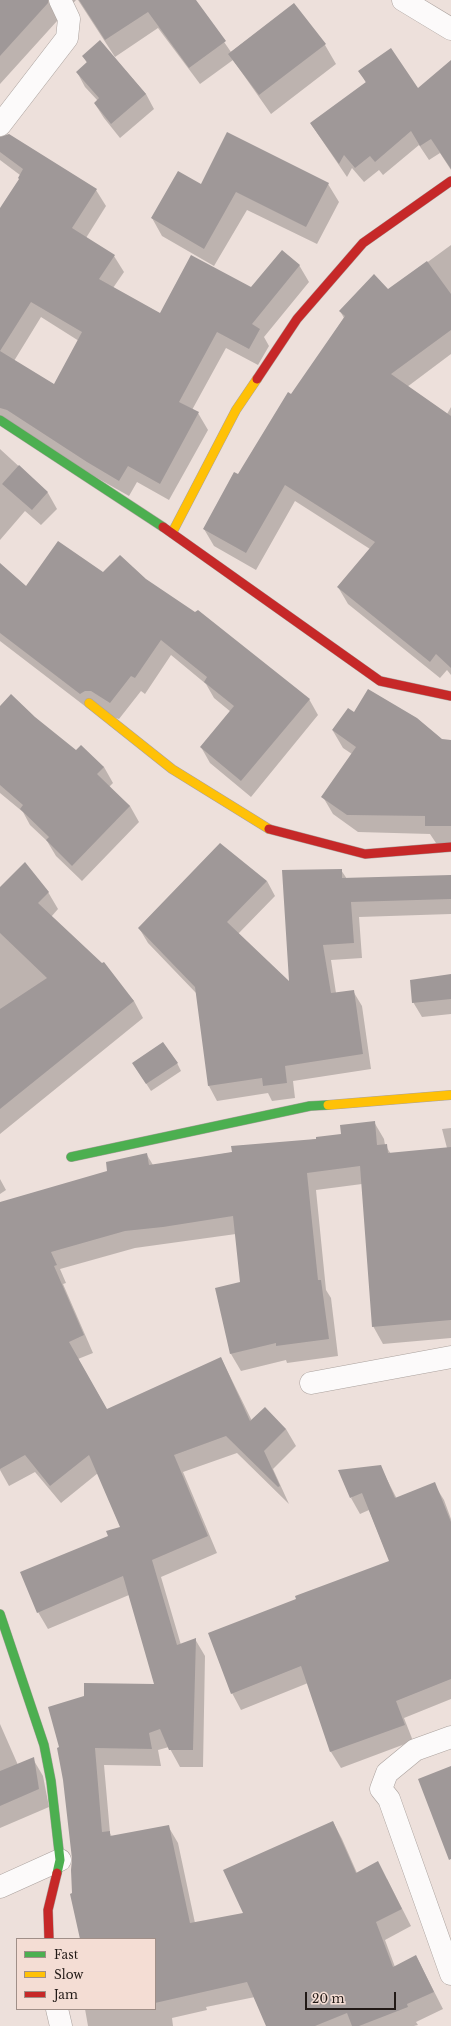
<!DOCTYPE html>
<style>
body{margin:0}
#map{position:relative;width:451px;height:2026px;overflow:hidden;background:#ede0db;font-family:"Libre Baskerville",serif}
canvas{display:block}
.legend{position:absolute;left:16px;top:1938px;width:140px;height:72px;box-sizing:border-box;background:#f4ddd4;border:1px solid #a08f88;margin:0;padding:5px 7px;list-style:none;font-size:12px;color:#221a17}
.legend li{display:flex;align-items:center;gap:8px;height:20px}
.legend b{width:20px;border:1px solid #a08f88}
.scale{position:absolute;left:305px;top:1992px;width:91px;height:18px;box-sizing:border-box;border:2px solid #221a17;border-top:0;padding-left:5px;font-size:12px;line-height:14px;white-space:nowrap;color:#221a17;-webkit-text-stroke:3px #f4ddd4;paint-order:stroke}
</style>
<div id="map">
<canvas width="451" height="2026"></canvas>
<ul class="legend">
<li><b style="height:5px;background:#4caf50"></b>Fast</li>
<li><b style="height:5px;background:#ffc107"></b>Slow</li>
<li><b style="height:5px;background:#c62828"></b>Jam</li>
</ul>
<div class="scale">20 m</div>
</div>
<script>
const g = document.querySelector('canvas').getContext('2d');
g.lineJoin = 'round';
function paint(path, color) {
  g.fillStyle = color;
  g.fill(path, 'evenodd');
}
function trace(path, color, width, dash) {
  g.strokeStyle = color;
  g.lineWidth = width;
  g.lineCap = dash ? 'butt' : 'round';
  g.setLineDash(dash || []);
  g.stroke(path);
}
paint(new Path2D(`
 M0 0H76L0 84Z
 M78 0H195L231 52 294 4 325 45 336 64 271 114 233 60 200 84 158 28 115 57Z
 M100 41 146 94 154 109 120 138 104 118 95 104 98 101 85 87 77 72 87 63 83 56Z
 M360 71 418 89 451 77V170L440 153 429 160 419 145 383 175 379 170 364 182 352 168 347 177 311 124 366 83Z
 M0 138 96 190 106 206 86 238 114 256 124 272 113 288 161 314 251 288 299 265 309 282 264 337 269 346 258 365 226 348 192 410 198 413 208 430 169 500 137 482 129 496 0 423V210L20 179V175L0 160ZM41 317 79 341 55 385 14 361Z
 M328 184 339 202 317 244 247 210 214 266 162 236 152 218 201 185Z
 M451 245V354L407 387 447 414 451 407V675L447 670 440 678 348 604 338 587 370 549 295 501 256 570 214 546 204 529 292 395 344 318 340 311 388 291Z
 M0 449 48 493 57 509 41 525 25 511 0 540Z
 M0 564 27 587 104 573 145 580 309 699 318 715 251 797 210 763 201 747 231 712 214 698 206 684 171 655 145 694 141 691 119 719 90 710 0 641Z
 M0 707 34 717 76 752 104 767 113 783 109 787 130 806 139 822 82 881 56 856 47 841 30 825 23 812 0 793Z
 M333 731 451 741V844L436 843 430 834 358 832 333 814 323 797 352 754 343 748Z
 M341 870 347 879 451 878V914L359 917 362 958 331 960 336 993 353 991 362 1006 371 1069 293 1081 295 1098 272 1101 268 1093 217 1101 209 1086 197 994 148 943 139 928 267 881 275 896 238 934 290 984Z
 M0 888 48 892 58 909 51 917 134 1001 143 1018 0 1134Z
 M451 975V1014L422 1017 413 1002Z
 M177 1063 181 1071 151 1091 138 1071Z
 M374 1122 384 1139 385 1145 391 1154 447 1148 442 1129 451 1128V1338L383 1344 373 1326 362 1184 316 1190 326 1290 331 1298 338 1356 287 1363 286 1360 241 1371 231 1354 216 1289 241 1283 236 1234 135 1248 60 1269 66 1283 63 1284 93 1353 78 1359 107 1410 221 1358 252 1421 286 1429 296 1446 273 1469 289 1504 237 1453 183 1472 217 1553 161 1577 181 1645 195 1639 205 1656 203 1767H180L169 1747 158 1750 161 1766 104 1765 110 1833 112 1837 168 1826 178 1843 195 1923 244 1914 333 1822 342 1839 357 1873 387 1879 411 1926 385 1940 395 1967 416 1956 443 2009 416 2022 418 2025 414 2026H267L255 1997 206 2007 207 2010 172 2018 173 2026H88L85 2009H155V1939H81L74 1894 73 1859 64 1779 156 1685 129 1595 48 1629 38 1612 109 1536 121 1527 98 1473 61 1503 35 1472 9 1486 0 1470V1203L109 1172 147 1155 153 1165 342 1135Z
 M0 1179 6 1190 0 1194Z
 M380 1466 397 1499 434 1484 444 1500 451 1519V1699L404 1718 413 1741 341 1768 331 1752 308 1683 241 1710 232 1693 390 1562 369 1510 360 1514 351 1498Z
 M0 1724 18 1765 33 1759 43 1776 49 1807 0 1828Z`), '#0003');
paint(new Path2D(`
 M0 0H48V3L0 56Z
 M79 0H196L226 41 189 68 148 12 105 40Z
 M294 3 326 44 259 95 228 54Z
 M100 40 146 94 111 124 94 103 99 98 76 72 87 62 82 56Z
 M391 48 418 88 451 60V169L431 139 420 146 411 131 375 162 370 156 355 168 344 155 339 164 310 123 366 82 358 71Z
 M227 132 329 183 306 227 236 192 204 249 151 218 178 171 201 184Z
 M9 134 97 189 72 228 115 255 99 279 160 313 191 255 251 287 282 250 300 265 252 324 260 329 249 349 217 332 179 402 199 412 160 484 128 466 119 481 87 462 7 410 0 408V208L19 179 18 178 23 169 0 152V137ZM31 302 82 332 54 384 0 351Z
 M427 261 451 294V330L391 374 451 416V668L436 654 430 662 337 587 375 542 285 485 246 553 203 529 234 472 238 474 288 392 291 394 345 316 339 311 374 274 388 289Z
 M19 465 48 492 32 510 2 484Z
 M58 541 103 572 120 555 146 579 195 612 198 610 310 699 241 781 200 747 234 706 204 682 207 677 161 640 135 678 131 676 110 703 91 691H85L80 694 0 633V563L26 586Z
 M368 689 417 718 442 739 451 740V826H425V816L347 815 321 797 356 747 332 730 348 708 354 712Z
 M11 694 35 717 76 750 81 745 104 767 97 774 130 806 72 866 46 840 49 837 20 809 23 805 0 785V706Z
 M220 843 267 881 227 922 289 981 282 870 342 869V878L451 875V899L351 902 354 943 323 945 331 993 354 990 363 1054 285 1066 287 1083 263 1086 262 1078 208 1086 195 987 138 928Z
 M25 862 49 892 38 903 102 963 104 962 134 1001 0 1109V1009L47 978 0 933V887Z
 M451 974V999L412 1003 410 980Z
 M163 1042 178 1063 146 1084 132 1063Z
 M375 1121 377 1145 387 1144 388 1153 451 1147V1320L372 1327 360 1166 307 1173 318 1280H321L329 1339 276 1346V1343L230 1354 215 1288 240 1282 233 1216 163 1227 125 1231 51 1252 57 1265 54 1266 84 1335 69 1342 107 1409 221 1357 250 1421 265 1407 286 1429 264 1451 280 1486 278 1487 226 1436 174 1455 208 1536 152 1560 177 1645 196 1638 193 1750H169L160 1729 149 1733 152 1749 95 1748 102 1832 110 1831V1836L169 1825 190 1923 243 1913 223 1870 333 1821 356 1873 378 1861 402 1909 376 1922 393 1967 416 1955 434 1992 407 2004 408 2007 359 2026H352L347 2013 315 2026H266L247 1982 155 2003V1939H80L70 1894 72 1893 71 1870 72 1859 63 1780 57 1748 59 1747 48 1707 84 1696V1683L154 1684 123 1576 37 1613 20 1572 108 1536 106 1531 120 1527 89 1455 50 1486 25 1455 0 1469V1202L107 1171 106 1162 147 1153 149 1165 232 1152 231 1146 316 1139V1137L341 1134 340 1125Z
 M381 1465 395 1498 435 1482 451 1522V1679L396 1701 405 1725 330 1752 301 1666 231 1694 208 1633 296 1599 295 1596 389 1561 362 1493 350 1498 338 1470Z
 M34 1757 39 1789 0 1806V1771Z
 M451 1766V1859L449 1860 418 1779Z`), '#9f9898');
const street = new Path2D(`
 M403 0 451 29
 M0 125 67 38 69 19 60 0
 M311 1383 451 1357
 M451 1737 415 1750 387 1773 381 1789 389 1799 451 1974
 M0 1887 60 1860
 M57 2009 61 2026`);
const fast = new Path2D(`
 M0 420 163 527
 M71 1157 310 1106 328 1105
 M0 1614 44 1745 51 1781 60 1860 57 1873`);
const slow = new Path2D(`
 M172 533 236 410 257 379
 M89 703 172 769 269 829
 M328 1105 451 1095`);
const jam = new Path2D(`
 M257 379 297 319 363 243 451 181
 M163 527 380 681 451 696
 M269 829 365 854 451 847
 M49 1939 48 1910 57 1873`);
trace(street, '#aaa19d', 23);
trace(fast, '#aaa19d', 10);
trace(slow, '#aaa19d', 10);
trace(jam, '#aaa19d', 10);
trace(street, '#fcfafa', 22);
trace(fast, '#4caf50', 9);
trace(slow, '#ffc107', 9);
trace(jam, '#c62828', 9);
</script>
